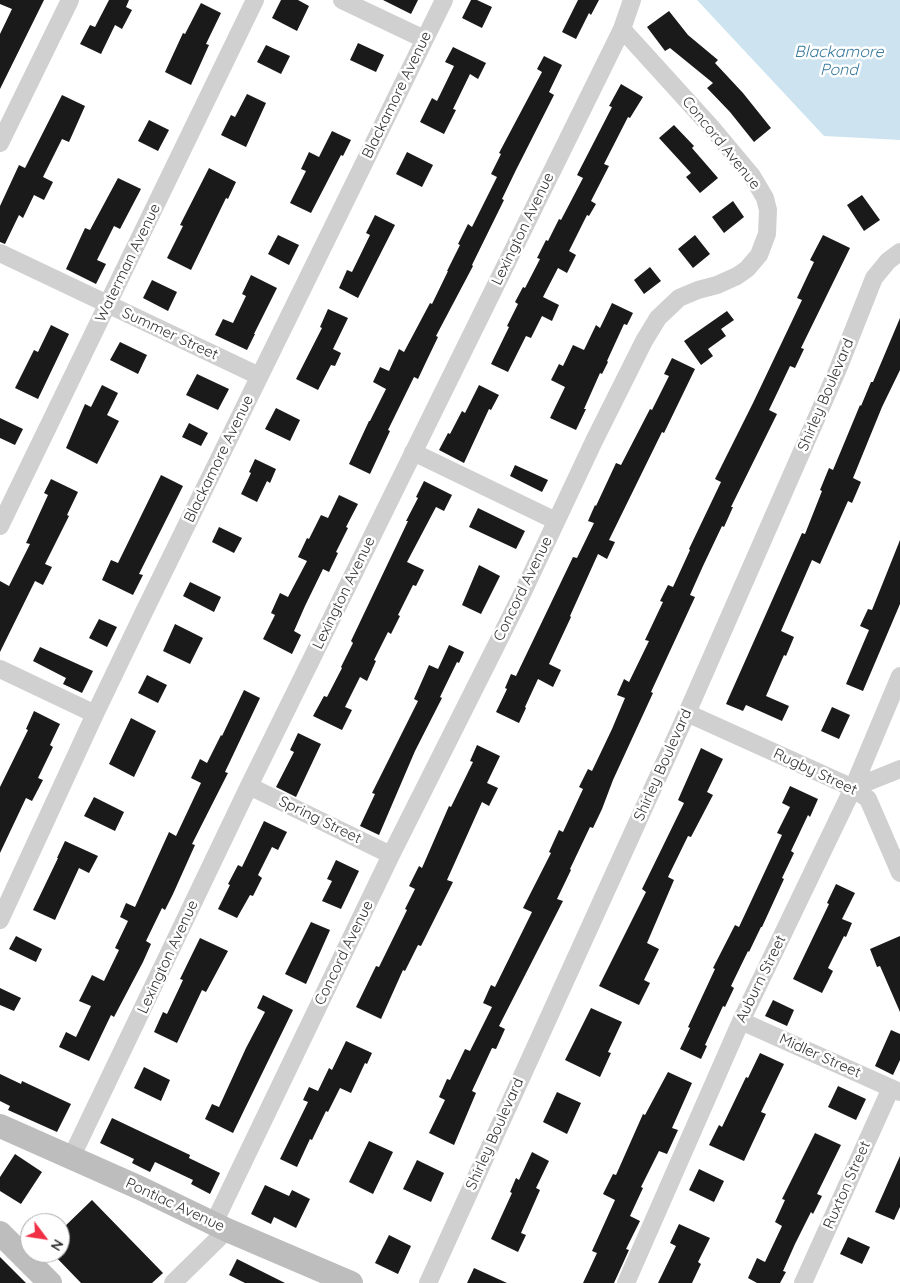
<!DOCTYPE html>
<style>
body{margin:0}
#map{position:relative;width:900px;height:1283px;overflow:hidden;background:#fff;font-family:Quicksand,sans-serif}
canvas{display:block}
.north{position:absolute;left:20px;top:1213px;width:50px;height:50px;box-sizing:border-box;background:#fff;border:1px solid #adadad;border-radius:50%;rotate:121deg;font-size:14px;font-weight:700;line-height:20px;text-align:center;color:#333}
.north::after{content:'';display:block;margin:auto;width:18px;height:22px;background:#f02f45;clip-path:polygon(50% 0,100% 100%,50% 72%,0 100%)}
</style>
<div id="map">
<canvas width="900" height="1283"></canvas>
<div class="north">N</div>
</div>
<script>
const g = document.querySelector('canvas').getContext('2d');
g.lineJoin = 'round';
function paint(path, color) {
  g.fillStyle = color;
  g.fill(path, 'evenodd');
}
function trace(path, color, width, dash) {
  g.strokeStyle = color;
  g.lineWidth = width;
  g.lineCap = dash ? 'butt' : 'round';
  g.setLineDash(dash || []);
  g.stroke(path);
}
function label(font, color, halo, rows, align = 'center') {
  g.font = font + ' Quicksand,sans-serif';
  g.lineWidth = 5;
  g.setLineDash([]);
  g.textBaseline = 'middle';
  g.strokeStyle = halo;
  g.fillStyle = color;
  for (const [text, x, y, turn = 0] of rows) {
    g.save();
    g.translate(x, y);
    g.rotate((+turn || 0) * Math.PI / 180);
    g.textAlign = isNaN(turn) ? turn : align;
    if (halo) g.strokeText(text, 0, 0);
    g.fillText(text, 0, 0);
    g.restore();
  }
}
paint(new Path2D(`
 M697 0H900V140L824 136Z`), '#cde4f0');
paint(new Path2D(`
 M0 0H44L0 89V34L12 9 0 4Z
 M109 0H129L126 7 132 10 122 29 115 25 101 54 80 44 90 25 95 27Z
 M281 0H298L309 6 297 31 272 18Z
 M383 0H418L411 14Z
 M471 0H477L492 7 482 28 462 18Z
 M578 0H599L591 15 589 13 576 39 562 32Z
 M201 3 221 13 206 44 209 45 191 85 165 72 183 33 185 34Z
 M669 11 688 35 718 60 715 63 743 93 771 128 754 142 730 112 707 88 713 83 670 48 665 51 647 27Z
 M358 43 384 55 376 72 350 60Z
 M266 45 290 56 281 74 257 62Z
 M453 47 486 63 478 79 470 74 453 109 456 110 444 134 420 122 432 98 437 101 454 66 445 62Z
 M544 56 562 65 549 92 554 95 516 170 502 199 504 200 472 265 473 266 436 336 438 337 426 362 418 379 414 377 388 430 390 431 370 474 349 464 369 421H370L386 389 373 382 380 367 389 371 399 349 404 352 430 303 432 304 448 271H447L460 245 458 244 468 224 472 227 497 177 491 174 501 154 499 153 542 72 537 69Z
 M621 84 643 97 630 118 628 117 604 164 609 166 591 201 596 204 589 216 587 215 569 251 576 255 567 273 558 268 543 297 559 305 552 321 542 316 531 338 526 336 508 372 491 364 509 327 507 326 518 304 515 302 523 287 525 288 540 259 537 258 546 240 548 241 559 219 561 220 583 178 577 175 612 107 609 106Z
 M247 94 266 103 246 147 221 135 231 115 235 117Z
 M62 95 85 106 69 142 62 139 43 177 53 182 44 200 34 195 23 218 19 215 5 244 0 242V206L19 165 25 168Z
 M149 120 169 130 158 151 138 141Z
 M674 125 694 146 692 148 718 178 700 193 686 177 691 173 659 138Z
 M332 131 351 140 343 156 341 155 311 213 290 203 306 171 301 169 309 152 319 157Z
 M407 152 433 165 422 187 396 174Z
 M209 168 236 182 228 199 226 198 191 270 167 258 183 226 180 225Z
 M118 178 141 189 120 229 114 226 97 260 106 264 96 284 66 269 85 228 90 230Z
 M862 195 880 220 864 231 847 205Z
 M733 201 744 217 724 233 712 217Z
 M375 215 395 225 358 298 339 288 347 270 352 272 370 235 366 233Z
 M278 235 299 245 289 265 268 254Z
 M695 235 710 254 693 268 678 249Z
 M823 235 850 248 801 348 804 349 795 368 790 366 769 410 777 414 731 507H733L724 527 722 526 703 566 690 595 695 597 651 692 653 693 613 780 602 809 593 828 590 827 570 869 571 870 557 899 563 901 499 1026 505 1029 496 1049 492 1048 472 1091 476 1093 454 1145 429 1133 445 1100 439 1097 447 1079 450 1080 465 1049 470 1051 492 1007 483 1003 491 985 495 987 532 912 523 908 551 853 549 852 559 830 563 832 583 789 579 787 588 769 592 771 612 729 625 698 617 695 624 679 629 682 649 641 645 640 663 602 660 601 668 585 673 587 690 550 689 549 721 482 715 479 753 403 802 300 797 298 814 262 810 260Z
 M650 267 661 281 644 294 634 280Z
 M251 275 277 288 254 334H255L247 350 215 335 223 319 233 323 246 296 242 294Z
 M152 280 177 292 168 311 143 298Z
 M612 303 633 313 627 325 624 324 607 361 608 362 602 374 600 373 584 409H586L576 430 550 418 565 387 551 380 559 364 563 366 573 345 584 350 596 325 600 328Z
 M328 309 348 318 333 349 341 353 335 366 331 365 318 390 296 379 322 328 320 327Z
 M727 311 734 320 721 329 726 336 708 349 713 356 701 365 684 341Z
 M900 318V370L882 407 853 478 861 482 852 503 848 501 820 564 812 560 781 631 794 637 786 656 784 655 766 696 789 706 782 721 746 705 743 711 726 704 802 533 805 534 822 491 820 490 829 468 833 470 860 405 861 406 871 382H873Z
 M51 325 69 334 38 399 15 388 34 350 38 352Z
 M120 342 147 355 138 374 110 360Z
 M672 358 695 369 664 433 662 432 609 540 615 542 607 559 598 554 570 616 571 617 549 664 561 670 553 687 538 679 525 707 526 708 519 723 496 712 507 689 505 688 511 674 516 676 573 557 577 558 594 523 588 521 595 505 596 506 616 463 621 465 650 409 652 410 669 376 664 374Z
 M197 374 229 389 218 410 186 395Z
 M102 385 118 393 107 415 119 421 97 464 66 448 85 404 91 407Z
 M479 385 499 395 491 410 489 409 464 463 439 450 448 433 450 434 462 411 465 413Z
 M276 408 300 420 290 441 265 429Z
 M0 418 23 429 15 445 0 438Z
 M189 423 208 433 201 446 182 437Z
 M255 459 276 469 270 483 267 481 257 502 241 494 251 473 249 472Z
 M515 465 548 480 542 492 510 476Z
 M161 475 183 486 139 574 143 575 133 595 102 580 111 560 118 563Z
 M51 479 78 492 67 515 69 516 45 564 52 567 43 585 35 581 0 652V581L9 586 30 544 26 543 48 495 44 493Z
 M424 481 452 495 444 511 436 507 407 562 424 570 416 586 413 585 398 615 400 616 391 634 388 632 374 660 376 661 367 681 360 677 345 707 352 710 342 730 313 716 324 696 327 697 342 668 341 667 353 643 351 641 408 521H406L418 498 416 497Z
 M339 495 358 504 346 527 348 528 336 552 338 553 329 572 323 569 305 606 294 631 301 635 292 654 263 639 275 615 271 613 280 593 288 597 307 561 298 557 307 538 309 539 321 515 328 518Z
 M478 508 525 531 516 549 469 527Z
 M219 527 242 538 234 553 212 542Z
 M900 540V604L863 691 846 684 869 630 860 626 868 609 872 610Z
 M479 565 500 576 481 614 462 605Z
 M190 582 221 597 214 612 183 596Z
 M99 619 117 627 107 647 89 638Z
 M175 624 203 638 190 664 163 651Z
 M449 645 464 652 459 663 457 662 440 697 442 698 415 751 379 835 360 826 375 794 372 793 418 701 414 699 429 665 438 669Z
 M40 647 93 671 82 693 63 684 66 678 33 661Z
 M147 675 167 685 158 703 138 693Z
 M244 690 260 698 225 772 228 773 192 844 195 845 173 894 165 910 162 908 146 941 151 944 143 962 114 1017 111 1015 89 1061 59 1047 66 1032 76 1037 91 1006 79 1001 92 975 104 981 119 950 115 948 128 921 120 917 126 903 135 907 169 832 176 836 201 783 191 778 200 759 207 763 221 735 222 736Z
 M832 707 850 715 839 739 821 731Z
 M34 711 60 724 50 745 53 747 38 778 43 780 32 801 26 798 0 853V787L28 730 26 729Z
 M131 718 156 731 134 777 109 764Z
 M298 733 321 744 296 797 276 787 294 752 290 750Z
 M477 745 500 756 487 783 498 788 489 806 482 802 447 880 453 882 421 946 418 945 405 971 403 970 381 1019 356 1007 376 966 379 967 407 910 405 909 415 889 409 886 419 866 422 868 449 806 451 807 473 762 470 761Z
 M701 748 723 759 707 792 713 795 691 837 688 836 668 877 674 880 647 943 659 949 644 980 650 983 639 1005 599 986 646 892 642 889 684 803 678 800Z
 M790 786 818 799 810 817 808 815 791 851 794 853 782 878 784 879 762 927H761L749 952 748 951 731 986 734 988 725 1007 723 1006 705 1045 707 1046 701 1059 680 1049 690 1028 688 1027 715 969 713 968 735 925 739 927 782 835 777 833 790 807 782 803Z
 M94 797 124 812 115 831 84 816Z
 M264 821 287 832 278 850 272 847 258 875 262 878 253 896 250 895 237 918 218 909 230 885 228 884 238 865 242 867Z
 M65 841 98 856 89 873 79 868 55 920 33 910 58 858H57Z
 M336 860 359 871 341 909 322 901 332 881 327 879Z
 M836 884 855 893 842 919 852 923 846 937 844 936 828 968 833 971 822 993 793 979 829 904 827 903Z
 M311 922 330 930 306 984 285 974Z
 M16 936 42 949 36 962 9 949Z
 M900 936V1012L880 966 877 967 870 949Z
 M200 938 228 951 206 992 202 990 177 1043 154 1032 163 1012 167 1014 183 980 180 979Z
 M0 988 21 998 14 1011 0 1005Z
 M263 995 293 1010 233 1133 205 1119 212 1104 219 1107 246 1048 265 1012 257 1008Z
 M773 1000 794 1010 787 1026 765 1016Z
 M591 1008 622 1022 608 1052 611 1053 600 1077 565 1060Z
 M891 1030 900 1034V1060L893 1075 875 1066Z
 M346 1041 372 1053 367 1064 365 1063 351 1093 340 1088 328 1112 326 1111 312 1140 310 1139 297 1167 280 1159 308 1102 303 1100 309 1087 318 1091 329 1068 332 1070Z
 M760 1053 784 1064 761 1112 766 1114 744 1161 709 1145 719 1125 722 1127 746 1077 748 1078Z
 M144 1067 170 1080 161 1101 134 1088Z
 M668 1072 692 1083 672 1128 678 1130 667 1154 659 1151 641 1187 643 1188 630 1216 640 1221 626 1249 629 1250 614 1283H583L597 1253 592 1251 615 1200 603 1194 613 1174 616 1175 643 1114 645 1115Z
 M0 1074 21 1084 22 1081 71 1104 57 1132 8 1110 10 1106 0 1101Z
 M838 1086 866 1099 856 1120 828 1107Z
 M557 1092 581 1103 567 1134 543 1122Z
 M112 1118 190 1155 189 1158 220 1173 210 1194 191 1184 193 1180 155 1162 150 1172 132 1163 134 1159 100 1143Z
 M815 1133 841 1145 817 1194 822 1196 813 1214 811 1212 795 1244 783 1271 786 1272 780 1283H757L748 1278 757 1258 765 1262 782 1226 775 1222 785 1200 782 1199Z
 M369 1141 393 1152 373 1194 349 1182Z
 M532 1152 549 1161 536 1188 540 1190 521 1233 526 1235 518 1252 491 1239 512 1193 510 1192 516 1178 519 1180Z
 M15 1154 42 1172 21 1204 0 1191V1177Z
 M900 1156V1207L894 1220 875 1212Z
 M417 1160 444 1173 431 1202 403 1189Z
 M699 1169 724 1181 714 1202 689 1190Z
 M265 1185 289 1196 292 1190 310 1199 296 1228 274 1217 271 1224 251 1214Z
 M92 1200 163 1273 152 1283H81L52 1253H60V1231Z
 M679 1224 710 1238 698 1262 701 1264 692 1283H658L676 1246 670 1243Z
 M389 1235 411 1246 398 1274 375 1263Z
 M848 1237 870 1247 862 1264 840 1254Z
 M0 1257 26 1283H0Z
 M237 1259 285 1283H245L229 1275Z
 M474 1268 507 1283H467Z`), '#1a1a1a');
trace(new Path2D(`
 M342 0 424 39
 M0 143 70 0
 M0 253 259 376
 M413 452 556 521
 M0 526 255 0
 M0 669 95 714
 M687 713 853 788 868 799 900 873
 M249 786 391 855
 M853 788 900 769
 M0 920 95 714 143 614 444 0
 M741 1021 900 1092
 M71 1158 249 786 622 29 632 0
 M214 1223 391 855 523 592 594 441 644 341 658 318 679 298 698 290 717 285 737 276 747 269 759 255 767 234 768 210 765 198 752 176 711 127 622 29
 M173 1283 227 1230
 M428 1283 687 713 838 369 874 278 888 261 900 252
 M626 1283 741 1021 853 788 900 676
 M803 1283 891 1088`), '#d0d0d0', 18);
trace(new Path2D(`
 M0 1126 140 1188 227 1230 351 1283
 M0 1233 50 1283`), '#bdbdbd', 24);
label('15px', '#333', '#fff', [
 ["Blackamore Avenue",397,95,-64],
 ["Concord Avenue",721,143,51],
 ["Lexington Avenue",523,229,-64],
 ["Waterman Avenue",128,263,-64],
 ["Summer Street",170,334,25],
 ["Shirley Boulevard",826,395,-67],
 ["Blackamore Avenue",219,459,-64],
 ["Concord Avenue",523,589,-64],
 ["Lexington Avenue",344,593,-64],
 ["Shirley Boulevard",663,765,-66],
 ["Rugby Street",815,772,25],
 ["Spring Street",320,820,26],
 ["Concord Avenue",344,953,-64],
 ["Lexington Avenue",168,957,-65],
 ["Auburn Street",761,979,-64],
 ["Midler Street",820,1056,24],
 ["Shirley Boulevard",495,1134,-66],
 ["Ruxton Street",847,1185,-66],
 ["Pontiac Avenue",175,1205,25]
]);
label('italic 16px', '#3a7a9c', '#fff', [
 ["Blackamore",839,52],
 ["Pond",839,70]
]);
</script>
